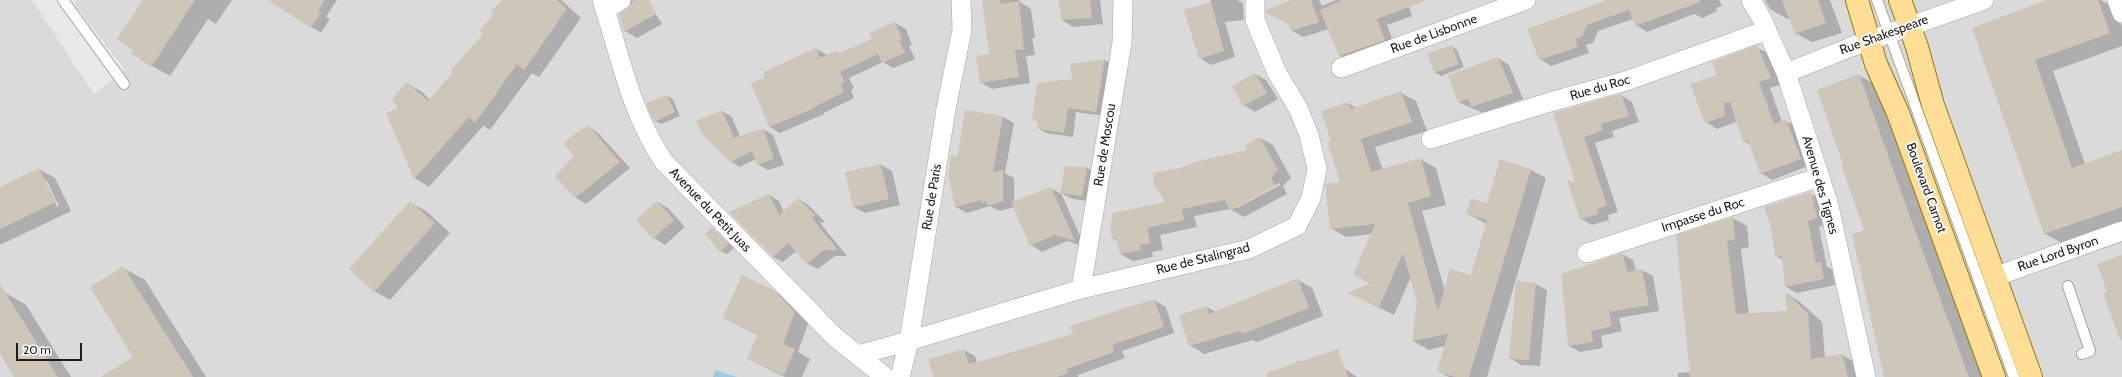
<!DOCTYPE html>
<style>
body{margin:0}
#map{position:relative;width:2122px;height:377px;overflow:hidden;background:#efece1;font-family:Cabin,sans-serif}
canvas{display:block}
.scale{position:absolute;left:16px;top:343px;width:66px;height:18px;box-sizing:border-box;border:2px solid #1d1d1d;border-top:0;padding-left:5px;font-size:12px;line-height:14px;white-space:nowrap;color:#1d1d1d;-webkit-text-stroke:3px #fff;paint-order:stroke}
</style>
<div id="map">
<canvas width="2122" height="377"></canvas>
<div class="scale">20 m</div>
</div>
<script>
const g = document.querySelector('canvas').getContext('2d');
g.lineJoin = 'round';
function paint(path, color) {
  g.fillStyle = color;
  g.fill(path, 'evenodd');
}
function trace(path, color, width, dash) {
  g.strokeStyle = color;
  g.lineWidth = width;
  g.lineCap = dash ? 'butt' : 'round';
  g.setLineDash(dash || []);
  g.stroke(path);
}
function label(font, color, halo, rows, align = 'center') {
  g.font = font + ' Cabin,sans-serif';
  g.lineWidth = 3.5;
  g.setLineDash([]);
  g.textBaseline = 'middle';
  g.strokeStyle = halo;
  g.fillStyle = color;
  for (const [text, x, y, turn = 0] of rows) {
    g.save();
    g.translate(x, y);
    g.rotate((+turn || 0) * Math.PI / 180);
    g.textAlign = isNaN(turn) ? turn : align;
    if (halo) g.strokeText(text, 0, 0);
    g.fillText(text, 0, 0);
    g.restore();
  }
}
paint(new Path2D(`
 M0 0H2122V377H0Z`), '#dbdada');
paint(new Path2D(`
 M32 0H75V5L125 70 94 94Z`), '#e9e9e9');
paint(new Path2D(`
 M715 370 737 377H713Z`), '#9dc9e1');
paint(new Path2D(`
 M145 0H232L216 24 208 19 170 76 152 66Z
 M270 0H337L326 17 330 19 321 33Z
 M503 0H561L581 18 539 77 532 73 490 130 483 126 429 187 415 178 387 114 400 108 407 83 422 92 430 100 485 34Z
 M631 0H647L662 24 637 38 625 31Z
 M983 0H1019L1020 2 1031 9 1035 38H1032L1035 55 1026 56 1030 83 992 89 980 82 990 55Z
 M1059 0H1100L1103 24 1073 27 1062 20Z
 M1211 0H1237L1243 3 1244 20 1225 22 1235 57 1211 65 1200 58Z
 M1294 0H1319L1322 6 1336 0H1424L1409 6 1412 16 1387 25 1395 46 1350 62 1340 56 1329 29 1303 37 1291 30Z
 M1611 0H1719L1722 6 1716 8 1717 11 1703 18 1694 14 1647 32 1636 25 1633 19 1598 31 1593 43 1586 45 1589 53 1551 66 1540 59Z
 M1765 0H1830L1842 33 1812 42 1795 33 1790 18 1787 19 1770 9Z
 M2049 0H2101L2115 8 2122 27V46L2053 71 2085 164 2122 151V224L2064 244 2045 234 1973 28Z
 M895 23 906 29 912 45 909 46 915 59 893 68 883 62 849 78 854 88 851 90 854 98 824 113V114L780 133 770 127 765 79 816 49 827 55 836 52 840 54 873 40 871 33Z
 M1452 46 1457 50 1464 67 1441 76 1435 72Z
 M1756 47 1768 53 1782 84 1770 88 1782 122 1786 121 1797 127 1811 165 1772 180 1761 173 1751 145 1744 141 1735 116 1736 122 1717 129 1706 122 1718 75Z
 M1498 58 1509 65 1523 99 1483 113 1458 102Z
 M1105 60 1113 65 1105 116 1076 112 1073 137 1046 133 1038 128 1039 122 1033 119 1073 79 1071 64Z
 M1255 74 1266 80 1278 99 1255 112 1244 105Z
 M1859 75 1877 86 1983 377H1885L1866 230 1844 164Z
 M1401 93 1416 101 1427 131 1375 147 1383 170 1420 159 1436 168 1446 205 1422 211 1445 291 1471 276 1487 224 1468 214 1488 204 1501 160 1531 170 1546 178 1487 377H1449L1438 371 1445 346 1429 350 1413 341 1418 302 1411 277 1394 315 1349 293 1371 284 1354 274 1372 234 1346 237 1331 228 1341 183 1332 141 1348 103 1356 108Z
 M1621 95 1632 102 1639 122 1612 131 1614 137 1595 143 1618 212 1608 215 1609 220 1592 225 1580 218 1577 184 1555 114Z
 M667 96 673 99 680 116 661 124 655 121Z
 M722 111 732 117 740 137 763 129 773 135 784 165 768 170 758 164 756 159 740 167 730 161Z
 M966 111 1003 117 1014 123 1005 173 1014 178V202L1051 188 1061 194 1066 167 1087 168 1098 174 1094 202 1073 199 1061 193 1085 247 1067 241 1042 252 1031 245 1015 207 1000 211 990 206 967 213 956 207 958 157Z
 M588 126 598 133 630 168 586 204 576 198 557 176 576 156Z
 M1260 138 1273 145 1291 178 1283 186 1287 194 1244 217 1230 209 1194 216 1197 227 1160 235 1163 250 1152 252 1153 257 1133 261 1120 254 1118 242 1113 238 1167 202 1181 169 1249 151ZM1279 183 1280 185 1237 208 1235 207Z
 M881 165 892 171 900 205 865 213 854 207 846 173Z
 M39 169 55 178 71 211 0 245V188ZM45 181H47L59 206 57 207Z
 M1811 194 1822 200 1828 224 1819 227 1827 267 1832 269 1835 285 1797 293 1786 287 1783 260 1776 256Z
 M769 195 779 201 784 212 799 199 808 205 825 222 820 223 847 256H835L818 269 808 264 796 251 783 262 773 257Z
 M410 202 426 211 450 233 390 300 374 291Z
 M658 202 669 209 685 227 665 245 654 238Z
 M1733 218 1747 226 1749 247 1741 249 1749 314 1788 311 1787 294 1800 302 1822 322 1825 358 1842 355 1856 363 1860 377H1678V373L1691 372 1677 236Z
 M712 228 734 248 727 254 721 251Z
 M1622 254 1633 260 1636 271 1642 270 1653 276 1659 311 1619 318 1622 331 1601 336 1603 348 1580 352 1569 346Z
 M123 268 145 280 206 377H103L134 358Z
 M1298 280 1312 288 1323 316 1257 342 1253 340 1204 354 1190 345 1207 307 1216 312Z
 M1535 284 1547 290 1540 366 1521 365 1510 358Z
 M773 291 789 300 809 321 798 352 810 359 802 377H785L748 359 758 335 724 318Z
 M4 292 26 305 71 377H16L0 352V295Z
 M1154 300 1166 307 1174 333 1122 351 1125 358 1078 375V377H934L964 350 975 356 977 363 1074 334Z
 M1296 361 1345 369 1357 377H1302Z`), '#0003');
paint(new Path2D(`
 M143 0H195L151 67 131 53 133 50 117 39Z
 M268 0H325L318 11 321 13 311 28Z
 M502 0H557L567 9 524 70 517 64 475 123 469 117 414 179 386 113 398 108 392 99 407 82 428 101 453 73 451 70 483 34 480 31 493 14 491 12Z
 M634 0H649L656 14 624 32 619 14 627 9Z
 M982 0H1000L1001 4 1019 1 1024 49 1015 50 1019 77 980 83 976 56 989 54Z
 M1059 0H1090L1092 18 1062 20Z
 M1291 0H1311L1319 22 1291 31 1288 24 1266 13V10Z
 M1342 0H1422V2L1377 19 1385 40 1339 56 1320 10Z
 M1607 0H1699L1700 2 1635 26 1629 10 1587 25 1582 37 1575 39 1578 47 1539 60 1527 29Z
 M1782 0H1818L1826 23 1795 34Z
 M2046 0H2098L2110 33 2035 60 2072 168 2122 150V207L2044 234 1972 28Z
 M1211 2 1224 51 1199 59 1184 10Z
 M895 22 902 39 899 40 905 53 882 63 878 54 840 72 845 82 841 84 844 92 814 107 815 108 769 127 751 83 764 78V72L816 48 820 58 836 51 837 54 872 39 869 33Z
 M1452 45 1459 64 1434 73 1427 54Z
 M1757 45 1771 78 1759 82 1774 124 1786 119 1801 159 1760 174 1748 140 1743 142 1730 102 1724 103 1725 116 1705 123 1690 84 1717 75 1712 62Z
 M1498 57 1513 93 1471 107 1468 99 1458 102 1448 75Z
 M1105 59 1096 112 1068 108 1064 133 1037 129 1038 120H1032L1037 83 1072 79 1070 64Z
 M1255 73 1267 93 1243 106 1232 86Z
 M1859 74 1909 214 1969 377H1884L1852 234 1864 230 1841 165 1843 164 1817 90Z
 M1401 91 1412 122 1361 139 1371 172 1421 158 1431 196 1408 203 1438 311 1450 269 1471 275 1487 220 1466 214 1471 198 1487 203 1500 159 1531 169 1469 377H1455L1437 371 1448 334 1412 341 1417 302 1403 253 1379 307 1347 293 1372 283 1353 275 1375 224 1330 229 1325 184 1340 182 1327 142 1331 141 1321 111 1348 102 1351 109Z
 M1621 94 1629 116 1601 124 1603 130 1584 137 1607 205 1597 209 1598 214 1580 219 1567 180 1575 182 1553 113Z
 M667 95 675 112 654 122 646 103Z
 M722 110 734 138 763 128 774 159 757 165 752 151 730 162 702 134 696 121Z
 M965 110 1003 116 993 172 1003 170V201L988 206 986 201 982 203 981 200 955 207 948 175 951 155 958 156Z
 M588 125 620 162 575 198 555 176 574 156 564 144 570 137Z
 M1260 137 1278 170 1271 178 1275 186 1230 211 1225 200 1182 209 1184 220 1147 228 1150 243 1140 245 1141 250 1120 254 1116 238 1112 239 1110 228 1113 213 1165 202 1154 184 1153 173 1180 168 1202 160 1247 150 1245 145Z
 M881 164 889 199 853 207 845 172Z
 M1065 166 1087 167 1082 196 1060 193Z
 M39 168 56 202 0 229V187Z
 M1051 187 1075 241 1055 235 1030 246 1011 202Z
 M1811 192 1817 218 1808 221 1816 263 1821 262 1824 279 1785 287 1782 256 1775 257 1771 228 1764 207Z
 M769 194 779 215 798 198 816 216 811 217 838 250H824L807 264 788 243 773 257 729 212Z
 M410 201 435 223 374 292 349 269Z
 M657 201 674 220 653 239 636 220Z
 M1733 217 1735 240 1727 241 1736 314 1787 311 1785 292 1808 313 1811 359 1842 354 1848 377H1690L1676 235Z
 M712 227 729 244 720 252 705 234Z
 M1622 253 1628 272 1642 269 1649 305 1609 312 1612 326 1591 331 1593 342 1568 346 1561 274Z
 M2122 255V340H2120L2103 293 2107 292 2097 264Z
 M123 266 193 377H101L133 357 90 287Z
 M742 275 774 290 795 312 783 344 795 349 784 375 747 359 758 334 723 318Z
 M1298 278 1309 308 1242 334 1240 331 1189 346 1179 315 1207 306 1209 314Z
 M1516 281 1536 283 1529 360 1509 359Z
 M0 284 58 377H14L0 354Z
 M1154 299 1164 327 1112 345 1114 352 1067 369 1068 373 1057 377H933L928 359 964 349 969 364 996 357 1073 334 1070 326Z
 M1338 349 1348 377H1267L1266 373Z`), '#cfc6ba');
const service = new Path2D(`
 M63 0 124 84
 M1877 0 2014 377
 M2068 286 2090 351 2082 354`);
const minor = new Path2D(`
 M602 0C620 55 631 114 664 162L836 338 885 377
 M1751 0 1762 19 1786 73 1829 206 1866 377
 M2117 0 2122 13
 M605 10 621 0
 M1341 68 1526 0
 M1786 73 1851 47 1984 0
 M1431 139 1550 102 1626 81 1767 30
 M1587 253 1820 177
 M1994 277 2122 231
 M1081 289 1122 43 1123 0
 M858 355 909 341 946 109 962 30 961 0
 M900 377 909 341 1081 289 1249 249 1297 226 1311 198 1317 169 1309 135 1298 108 1277 73 1255 20V0`);
const primary = new Path2D(`
 M1857 0 1876 64 1898 113 1994 377
 M1900 0 1917 47 1933 105 2031 377`);
trace(service, '#a4a4a4', 12);
trace(minor, '#a4a4a4', 20);
trace(primary, '#967700', 24);
trace(service, '#fff', 10);
trace(minor, '#fff', 19);
trace(primary, '#ffdf97', 22);
label('13px', '#1d1d1d', '#fff', [
 ["Rue de Lisbonne",1434,34,-20],
 ["Rue Shakespeare",1884,35,-20],
 ["Rue du Roc",1600,88,-16],
 ["Rue de Moscou",1105,145,-81],
 ["Avenue des Tignes",1820,185,74],
 ["Boulevard Carnot",1926,188,70],
 ["Rue de Paris",932,197,-81],
 ["Avenue du Petit Juas",710,210,46],
 ["Impasse du Roc",1703,215,-18],
 ["Rue Lord Byron",2058,254,-19],
 ["Rue de Stalingrad",1203,259,-14]
]);
</script>
